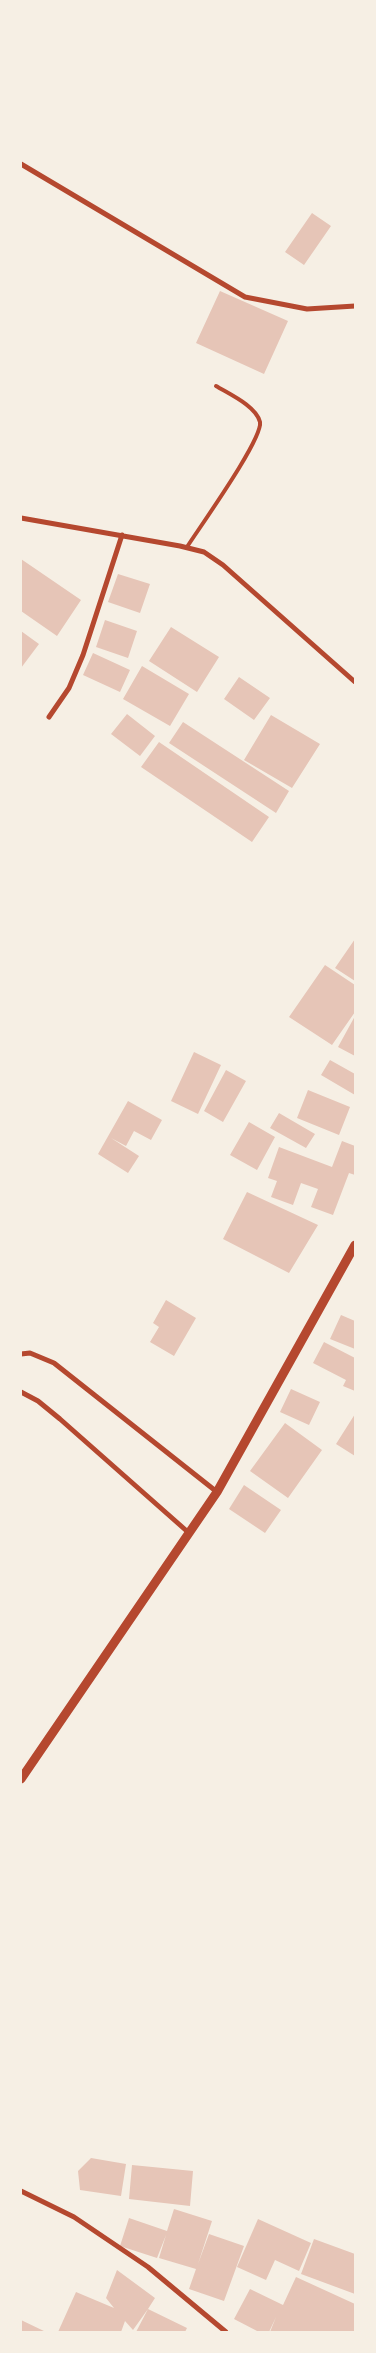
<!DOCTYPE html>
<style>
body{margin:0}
#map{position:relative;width:376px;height:2353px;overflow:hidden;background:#f6efe4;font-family:Karla,sans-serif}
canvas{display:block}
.frame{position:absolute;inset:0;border:22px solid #f6efe4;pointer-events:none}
</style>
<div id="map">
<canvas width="376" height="2353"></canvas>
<div class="frame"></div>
</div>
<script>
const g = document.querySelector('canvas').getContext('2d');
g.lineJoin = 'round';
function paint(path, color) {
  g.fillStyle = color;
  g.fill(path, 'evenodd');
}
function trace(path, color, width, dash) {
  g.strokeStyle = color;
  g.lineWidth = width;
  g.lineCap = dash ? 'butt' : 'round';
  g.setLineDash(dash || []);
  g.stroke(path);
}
paint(new Path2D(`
 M312 213 331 226 304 265 285 252Z
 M220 291 288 321 264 374 196 343Z
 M21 559 81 600 57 636 21 611Z
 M118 574 150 584 140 613 108 602Z
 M105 620 137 631 128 658 96 647Z
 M171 627 219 657 197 692 149 661Z
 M21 631 39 644 21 668Z
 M93 653 130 670 120 692 83 675Z
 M142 666 189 694 170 726 123 699Z
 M239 677 270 698 254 720 224 699Z
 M127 714 155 736 140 756 111 734Z
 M271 715 320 744 292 788 244 760Z
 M183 722 289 791 276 813 169 743Z
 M159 742 269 817 252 842 141 767Z
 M355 939V981L335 968Z
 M325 965 355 985V1012L332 1045 289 1017Z
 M355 1016V1056L338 1047Z
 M194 1052 221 1065 198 1114 171 1101Z
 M330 1060 355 1074V1095L321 1075Z
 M226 1070 246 1081 223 1122 204 1111Z
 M308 1090 350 1107 339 1135 297 1118Z
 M128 1101 162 1120 151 1140 134 1131 126 1146 111 1138 139 1156 128 1173 98 1154Z
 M279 1113 315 1134 306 1148 270 1128Z
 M249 1122 275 1137 257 1170 230 1155Z
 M342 1141 355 1146V1175L349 1173 333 1215 311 1207 318 1189 301 1183 293 1205 271 1197 277 1181 268 1178 279 1147 332 1167Z
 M247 1192 318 1225 289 1273 223 1239Z
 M166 1300 196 1318 174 1356 150 1342 159 1327 153 1323Z
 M341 1315 355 1321V1349L330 1339Z
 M324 1342 355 1358V1391L343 1386 346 1380 313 1363Z
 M291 1389 320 1402 309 1425 280 1412Z
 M355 1414V1456L336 1444Z
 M285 1423 322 1450 288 1498 250 1471Z
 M244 1485 281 1510 265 1533 229 1509Z
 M91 2158 126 2164 121 2196 80 2190 78 2171Z
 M132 2165 193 2171 190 2206 129 2199Z
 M174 2209 212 2221 198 2264 209 2234 244 2246 224 2301 189 2289 196 2269 159 2258 166 2235 157 2258 120 2246 129 2218 167 2231Z
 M258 2219 311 2243 299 2271 275 2260 266 2280 237 2267Z
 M314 2239 355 2254V2294L301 2274Z
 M117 2270 155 2298 148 2309 187 2328 185 2332H136L148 2309 133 2330 125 2321 121 2332H58L76 2292 114 2308 106 2298Z
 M296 2277 355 2304V2332H270L276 2317 269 2332H259L234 2319 250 2289 283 2305Z
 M21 2320 46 2332H21Z`), '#e6c5b7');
trace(new Path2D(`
 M187 547C199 528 263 439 260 422 256 406 229 394 216 386`), '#b5482f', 4);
trace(new Path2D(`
 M21 164 245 297 307 309 355 306
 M21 518 180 546 204 552 223 565 355 682
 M49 717 69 688 83 655 122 535
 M21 1354 30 1353 54 1363 217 1492
 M21 1392 38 1401 60 1419 189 1533
 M21 2191 74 2217 148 2267 226 2332`), '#b5482f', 5);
trace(new Path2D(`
 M21 1779 217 1492 355 1245`), '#b5482f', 9);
</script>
